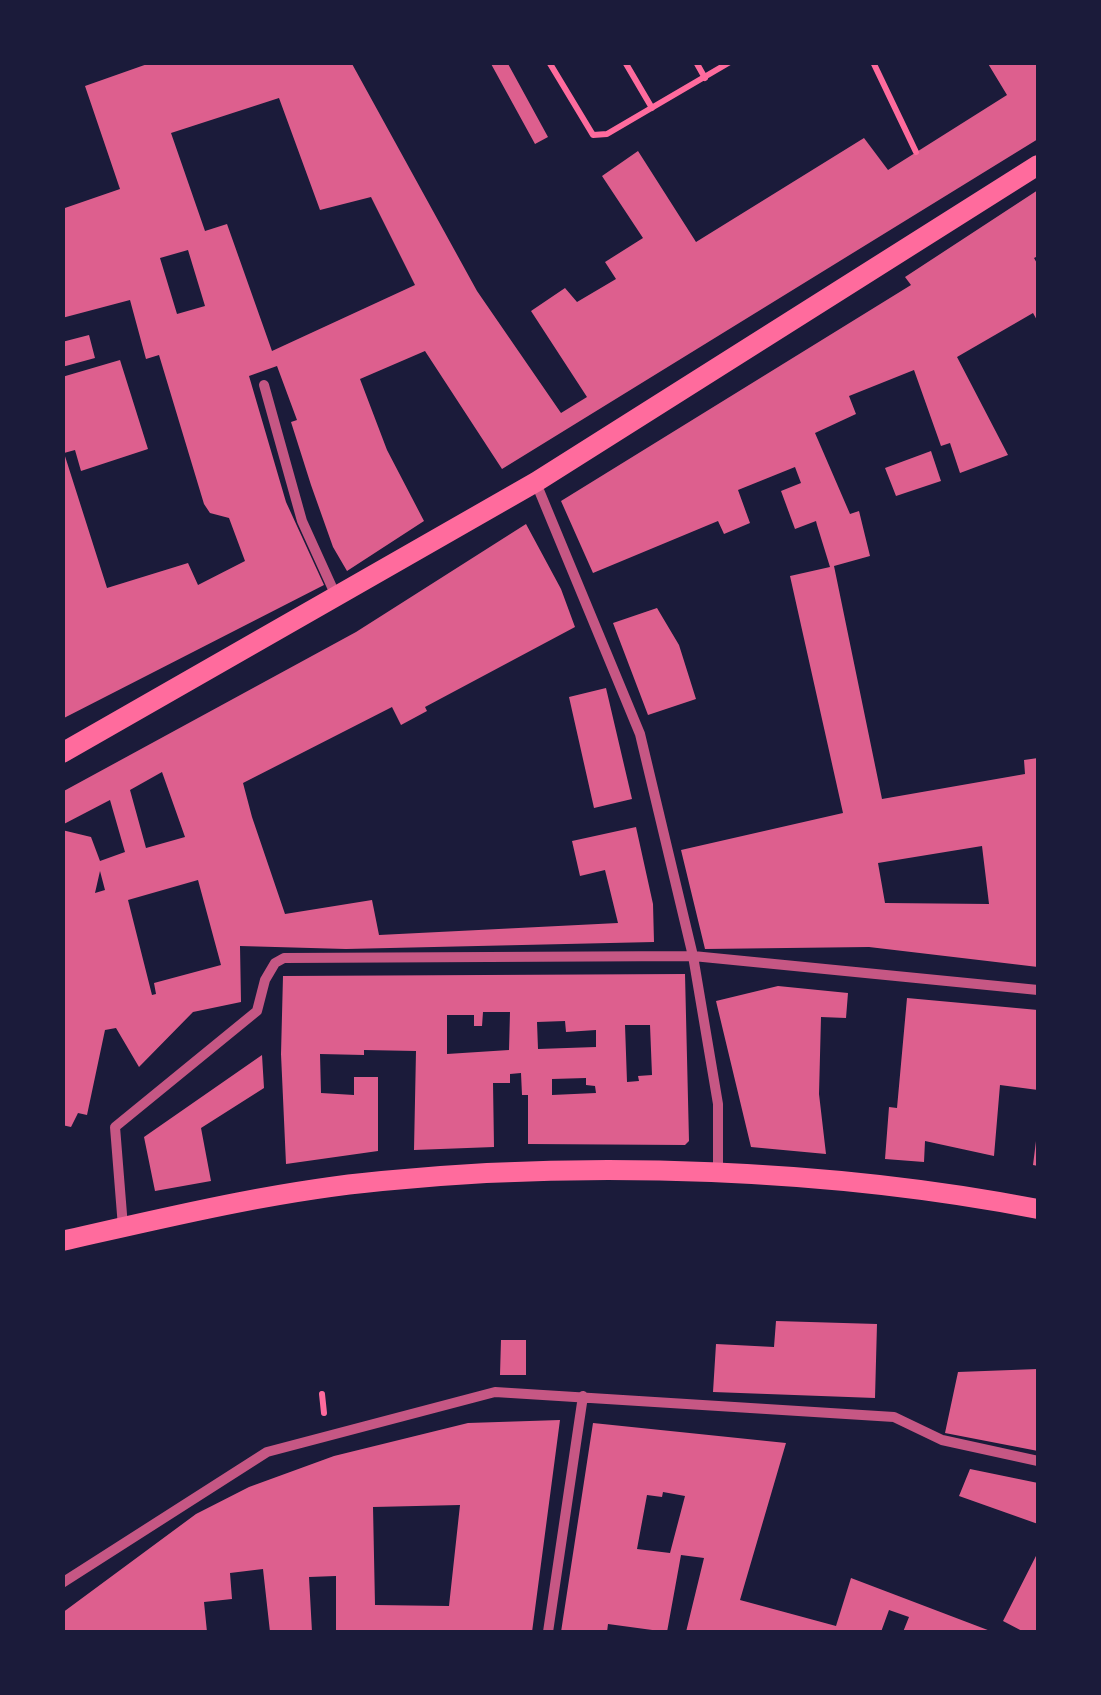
<!DOCTYPE html>
<style>
body{margin:0}
#map{position:relative;width:1101px;height:1695px;overflow:hidden;background:#1b1b3a;font-family:"Titillium Web",sans-serif}
canvas{display:block}
.frame{position:absolute;inset:0;border:65px solid #1b1b3a;pointer-events:none}
</style>
<div id="map">
<canvas width="1101" height="1695"></canvas>
<div class="frame"></div>
</div>
<script>
const g = document.querySelector('canvas').getContext('2d');
g.lineJoin = 'round';
function paint(path, color) {
  g.fillStyle = color;
  g.fill(path, 'evenodd');
}
function trace(path, color, width, dash) {
  g.strokeStyle = color;
  g.lineWidth = width;
  g.lineCap = dash ? 'butt' : 'round';
  g.setLineDash(dash || []);
  g.stroke(path);
}
paint(new Path2D(`
 M153 62H351L477 291 561 413 587 397 531 311 565 288 577 302 616 279 605 262 643 238 602 176 638 151 696 242 864 138 888 170 1007 95 987 62H1038V139L502 469 425 351 360 379 387 450 424 521 347 571 333 547 311 485 291 422 297 420 277 366 249 376 286 502 324 585 62 719V377L120 360 148 449 81 471 75 450 64 453 107 588 188 563 198 585 245 561 229 518 210 513 204 504 159 355 146 359 130 300 62 318V209L120 189 85 86ZM279 98 320 210 371 197 415 285 272 351 227 224 205 231 171 133ZM188 250 205 306 177 314 160 258Z
 M490 62H507L548 137 535 144Z
 M1038 190V256L1034 258 1038 265V322L1033 313 957 357 1008 455 960 473 950 443 941 446 914 370 849 396 856 414 815 433 850 514 859 511 870 556 834 566 882 799 1025 774 1024 760 1038 758V967L869 947 705 949 681 850 843 813 790 576 830 567 817 525 816 521 795 529 781 491 801 483 795 467 738 490 750 523 724 534 718 521 593 573 561 501 911 285 905 277ZM982 846 989 904 885 903 878 863Z
 M89 335 95 358 62 367V342Z
 M931 451 941 481 896 496 885 468Z
 M526 524 561 589 575 627 425 707 427 711 401 725 392 707 243 783 252 817 285 914 372 900 379 935 618 923 605 870 580 876 572 841 636 827 653 904 654 942 346 949 240 946 241 1002 193 1012 139 1067 116 1028 105 1030 87 1115 78 1113 71 1127 62 1125V830L91 837 100 861 125 852 110 800 62 825V792L356 632ZM162 772 185 837 146 848 130 790ZM100 871 105 890 95 893ZM198 880 221 965 154 983 156 994 152 995 128 900Z
 M657 608 679 645 696 699 648 715 613 623Z
 M606 688 632 799 594 808 569 697Z
 M685 974 689 1141 685 1145 528 1144V1095H522L521 1073 510 1074V1083H493L494 1147 414 1150 416 1051 364 1050V1055L320 1054 321 1093 354 1095V1077H378V1151L286 1164 281 1054 283 976ZM483 1012H510L509 1050 447 1054V1015H474V1026H482ZM565 1021 566 1032 596 1030V1047L538 1049 537 1022ZM625 1025H650L652 1075 638 1076 639 1081 627 1082ZM586 1078V1085L595 1086 596 1093 552 1095V1079Z
 M778 986 848 993 846 1018 821 1017 819 1094 826 1154 751 1147 716 1001Z
 M907 998 1038 1010V1090L1000 1085 994 1156 925 1141 924 1162 885 1159 889 1107 897 1108Z
 M262 1055 264 1088 201 1128 211 1181 155 1191 144 1137Z
 M1036 1141H1038V1166L1033 1165Z
 M776 1321 877 1324 875 1398 713 1392 716 1344 774 1347Z
 M501 1340H526V1375H500Z
 M1038 1369V1451L945 1433 958 1372Z
 M560 1420 532 1632H336V1576L309 1577 312 1632H270L263 1569 230 1573 232 1599 204 1602 207 1632H62V1613L196 1514 249 1487 334 1456 468 1423ZM460 1505 449 1606 375 1605 373 1507Z
 M593 1423 786 1443 740 1600 836 1626 851 1578 993 1632H903L909 1617 889 1610 881 1632H686L704 1558 681 1555 667 1632 608 1624 607 1632H561ZM663 1492 685 1496 670 1553 637 1549 647 1495 662 1497Z
 M970 1469 1038 1483V1524L959 1496Z
 M1038 1552V1632H1024L1003 1621Z`), '#dd5f8e');
trace(new Path2D(`
 M549 62 593 135 607 134 730 62
 M625 62 652 108
 M696 62 705 78
 M873 62 916 152
 M322 1394 324 1413`), '#ff6b9d', 6);
trace(new Path2D(`
 M264 385 302 521 336 596
 M536 483 640 734 693 956 718 1104V1172
 M123 1227 115 1127 257 1011 265 980 275 963 284 958 693 956 1038 990
 M62 1583 267 1452 495 1392 894 1417 942 1440 1038 1461
 M548 1632 583 1396`), '#c65784', 10);
trace(new Path2D(`
 M62 753 536 482 1038 165
 M62 1241C168 1217 275 1191 382 1181 592 1160 832 1169 1038 1209`), '#ff6b9d', 20);
</script>
